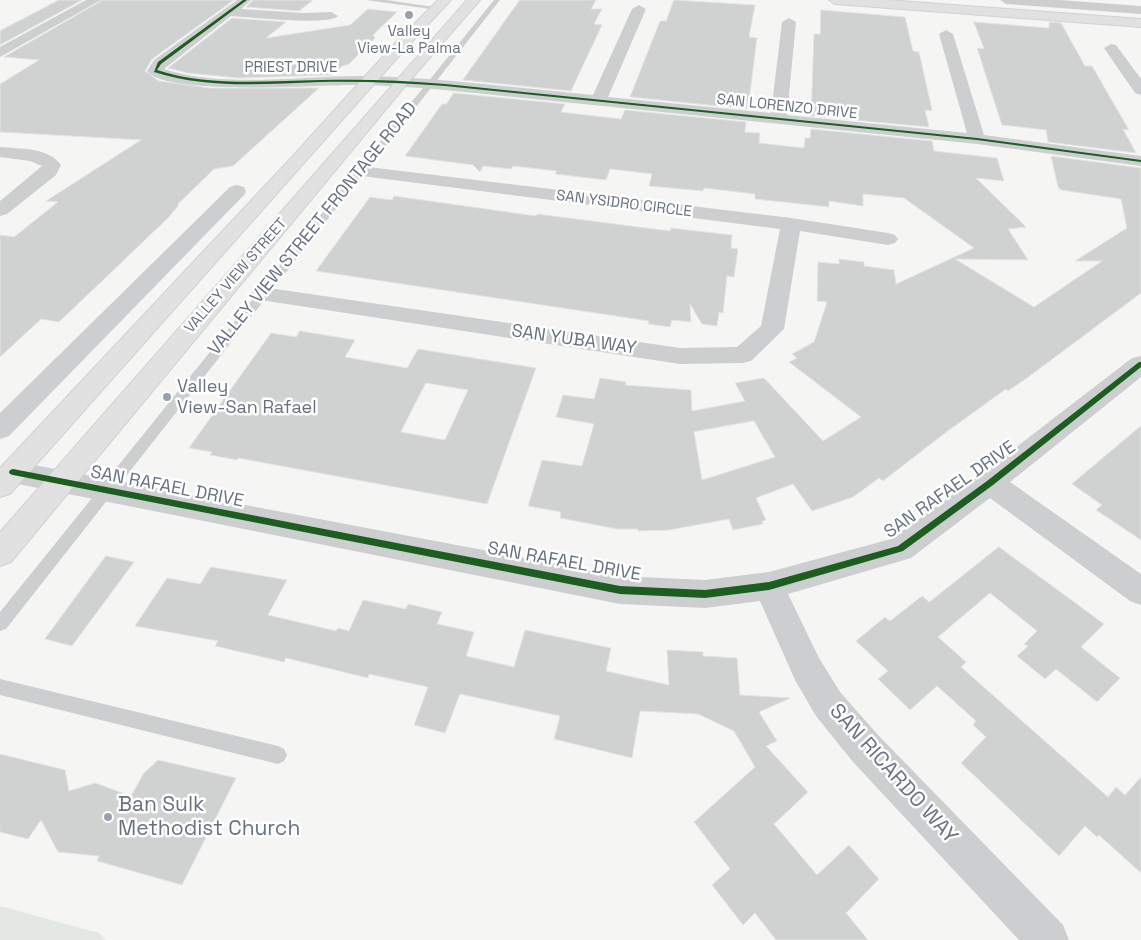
<!DOCTYPE html>
<style>
body{margin:0}
canvas{display:block;background:#f5f5f4}
</style>
<canvas width="1141" height="940"></canvas>
<script>
const g = document.querySelector('canvas').getContext('2d');
g.lineJoin = 'round';
function paint(path, color) {
  g.fillStyle = color;
  g.fill(path, 'evenodd');
}
function trace(path, color, width, dash) {
  g.strokeStyle = color;
  g.lineWidth = width;
  g.lineCap = dash ? 'butt' : 'round';
  g.setLineDash(dash || []);
  g.stroke(path);
}
function label(font, color, halo, rows, align = 'center') {
  g.font = font + ' "Space Grotesk",sans-serif';
  g.lineWidth = 5;
  g.setLineDash([]);
  g.textBaseline = 'middle';
  g.strokeStyle = halo;
  g.fillStyle = color;
  for (const [text, x, y, turn = 0] of rows) {
    g.save();
    g.translate(x, y);
    g.rotate((+turn || 0) * Math.PI / 180);
    g.textAlign = isNaN(turn) ? turn : align;
    if (halo) g.strokeText(text, 0, 0);
    g.fillText(text, 0, 0);
    g.restore();
  }
}
paint(new Path2D(`
 M0 906 99 933 106 940H0Z`), '#e4e8e2');
const building = new Path2D(`
 M59 0H82L0 45V31Z
 M103 0H234L152 59 145 71 159 81 210 88H319L233 166 214 169 177 205H179L168 218 59 322 41 319 0 357V235L14 237 58 202 46 201 141 140 0 132V84L39 60 4 57Z
 M253 0H313L299 11 246 7Z
 M520 0H596L591 9H602L594 24 602 25 571 91 463 80Z
 M674 0 755 5 749 37 757 38 748 109 630 97 660 21H666Z
 M368 9 397 12 373 35 375 38 349 64 342 66 332 75 238 78 188 73 168 68 232 18 286 22 266 38 350 25Z
 M821 10 905 17 913 51 919 52 930 101 932 111 925 110 929 127 811 116 814 34H820Z
 M974 22 1049 28V22L1061 23 1085 66H1092L1129 130 1123 129 1136 153 1048 142 1046 130 1002 125 977 48 984 49Z
 M454 93 565 104 561 112 621 119 625 110 746 122 745 132 760 133 759 143 804 148 805 138H810L811 129 932 141 934 151 997 158 1004 181 976 178 1026 227 1008 229 1028 260 955 259 1034 307 1102 261H1075L1127 228 1121 199 1061 190 1058 187 1051 156 1141 168V293L1027 378 1008 391 1006 389 945 433 883 481 879 478 853 497 812 511 793 484 756 498 766 520 762 521 763 524 733 530 729 519 669 530 638 531V529H617L560 518 561 512 528 506 542 460 582 466 594 424 556 417 563 395 594 399 600 378 626 382 625 385 691 390 692 411 745 401 735 383 764 378 823 441 861 417 789 362 797 358 792 354 814 342 827 302 817 301 818 262 839 264V259L864 262V266L894 270 896 284 974 248 904 198 863 194V206L829 201V207L755 199V194L704 188 703 191 649 186 652 174 610 169 606 180 555 174 557 171 513 166 511 169 483 166 480 172 473 165 405 156 442 104H446ZM754 421 775 457 702 480 694 432Z
 M394 196 536 216 537 214 670 231 671 228 732 235 731 248 738 249 734 277 727 276 723 313 719 312 717 326 702 324 690 304 691 322 672 320 670 327 648 324 649 321 316 271 370 197 392 200Z
 M300 331 355 340 345 357 407 368 418 349 536 368 487 504 238 458 237 460 210 455 212 452 189 448 271 333 296 337ZM426 383 468 390 445 440 401 432Z
 M1141 426V540L1096 510 1102 505 1072 484Z
 M999 547 1104 624 1081 647 1120 678 1097 702 1056 669 1045 679 1017 656 1028 646 1024 644 1037 631 990 593 938 637 966 662 961 667 1108 797 1116 787 1125 795 1141 777V873L1099 835 1097 837 1085 826 1059 856 961 763 986 737 973 725 976 721 937 686 910 710 878 679 888 671 856 641 885 617 890 621 922 596 929 602Z
 M106 556 134 562 72 646 45 639Z
 M211 567 287 580 268 615 336 631 338 628 349 631 363 600 406 609 408 604 442 612 437 624 474 632 466 656 514 667 525 630 611 648 606 671 669 685 667 650 703 652V656L737 658 740 695 791 698 759 712 777 741 766 746 808 792 774 824 817 875 849 845 879 879 846 913 868 940H776L755 913 743 925 712 885 730 869 694 822 755 767 734 731 698 714 640 711 632 758 554 739 560 716 460 694 445 733 414 725 428 687 369 674 368 678 286 658 284 662 215 646 218 641 135 626 167 578 200 584Z
 M0 754 65 770 69 791 95 783 131 796 144 773 158 760 236 778 182 885 97 861 99 856 58 852 41 820 28 839 0 832Z`);
paint(building, '#d0d1d1');
trace(building, '#e4e4e4', 1);
const primary = new Path2D(`
 M438 0H451L407 47 10 494 0 497V468L292 157 397 41Z
 M467 0H480L406 85 11 562 0 566V532Z
 M829 0H887L1141 19V27L835 4Z`);
trace(primary, '#d1d2d2', 2);
paint(new Path2D(`
 M366 0H386L441 8 438 10Z
 M494 0H500L6 629 0 631V612Z
 M0 679 278 746 284 749 287 755 284 761 278 764 0 695Z`), '#cdcecf');
paint(new Path2D(`
 M86 0H101L0 57V47Z
 M237 0H251L241 9 304 13 331 12 338 16C329 26 248 17 231 16L164 69C225 89 303 75 367 76 443 78 518 88 593 95L632 9 639 5 646 9 608 97 771 113 782 22 789 18 796 22 787 115 967 133 939 34 946 30 953 34 984 135 1141 156V166L977 144 445 90C413 87 382 85 350 85 317 85 165 96 147 71L154 60Z
 M1000 0H1059L1141 6V14L1006 4Z
 M1111 44 1116 45 1141 79V95L1135 93 1104 48Z
 M0 147C19 149 49 147 61 165L56 175 7 214 0 216V201L42 166 30 161 0 157Z
 M360 166 791 218 888 233 895 235 898 239 895 243 888 245 800 231 784 329 751 361 743 363 680 364 254 299 251 294 254 289 262 287 680 348 737 347 761 326 780 229 354 175 351 171 354 167Z
 M237 185 244 187 246 191 244 195 9 436 0 439V413L230 187Z
 M1141 356V377L1010 482 1141 574V605L1130 601 990 498 911 558 788 594 819 658 840 692 879 736 1063 925 1069 940H1019L853 762 816 716 795 680 760 601 705 608 620 604 13 483 3 480 0 473 3 464 13 461 620 576 705 580 769 572 891 539 980 475 1132 358Z`), '#cdcecf');
paint(primary, '#e1e1e2');
paint(new Path2D(`
 M243 0H247L161 64 157 70C209 87 266 81 320 80 362 79 403 80 445 84L977 138 1141 160V162L977 140 445 86C403 83 361 81 320 82 264 84 207 89 154 72L158 62Z
 M1139 362H1141V367L993 485 903 551 769 590 705 598 620 594 13 475 10 474 9 472 10 470 13 469 620 586 705 590 769 582 898 546 987 481Z`), '#1b5e20');
for (const [x, y, r, color] of [
 [409,15,5,"#98a0ab"],
 [167,397,5,"#98a0ab"],
 [108,817,5,"#98a0ab"]
]) {
  const dot = new Path2D();
  dot.arc(x, y, r, 0, 2 * Math.PI);
  g.fillStyle = color;
  g.fill(dot);
  trace(dot, '#fff', 2);
}
label('15px', '#667283', '#fff', [
 ["Valley",409,32],
 ["View-La Palma",409,49]
]);
label('15px', '#667283', '#fff', [
 ["PRIEST DRIVE",291,68],
 ["SAN LORENZO DRIVE",787,107,6],
 ["SAN YSIDRO CIRCLE",624,204,7],
 ["VALLEY VIEW STREET",236,276,-49]
]);
label('18px', '#667283', '#fff', [
 ["VALLEY VIEW STREET FRONTAGE ROAD",313,229,-51],
 ["SAN YUBA WAY",574,340,8],
 ["SAN RAFAEL DRIVE",167,487,11],
 ["SAN RAFAEL DRIVE",950,490,-35],
 ["SAN RAFAEL DRIVE",564,562,10]
]);
label('18px', '#667283', '#fff', [
 ["Valley",177,387],
 ["View-San Rafael",177,408]
], 'left');
label('21px', '#667283', '#fff', [
 ["SAN RICARDO WAY",893,774,48]
]);
label('21px', '#667283', '#fff', [
 ["Ban Sulk",118,805],
 ["Methodist Church",118,829]
], 'left');
</script>
